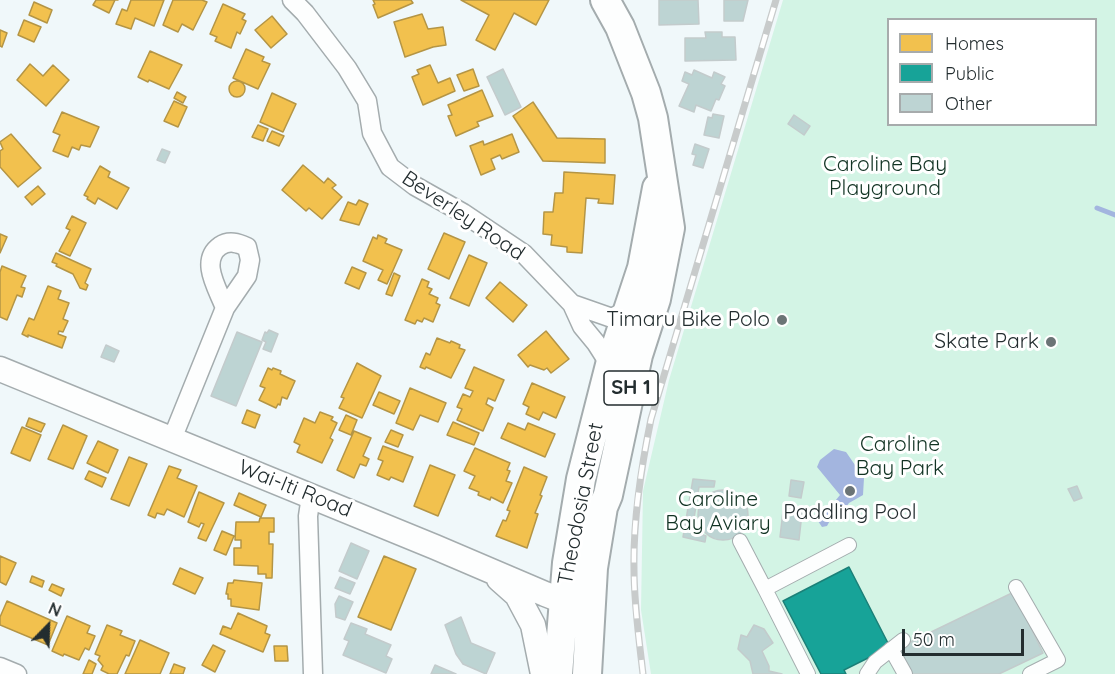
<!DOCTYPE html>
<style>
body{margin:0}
#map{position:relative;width:1115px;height:674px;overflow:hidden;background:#f0f8fa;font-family:Quicksand,sans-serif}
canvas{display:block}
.legend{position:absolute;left:887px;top:18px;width:210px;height:108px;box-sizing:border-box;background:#fff;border:2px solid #a7abac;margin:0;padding:8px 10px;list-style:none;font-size:18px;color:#232d2f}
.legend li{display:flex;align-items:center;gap:12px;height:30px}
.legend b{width:30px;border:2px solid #a7abac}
.north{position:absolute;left:18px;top:596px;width:60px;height:60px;-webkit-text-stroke:4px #fff;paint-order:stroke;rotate:23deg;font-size:16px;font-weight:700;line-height:24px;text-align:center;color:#232d2f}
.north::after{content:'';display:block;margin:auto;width:21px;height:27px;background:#232d2f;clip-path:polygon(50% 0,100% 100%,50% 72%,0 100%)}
.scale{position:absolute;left:902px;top:629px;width:122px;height:27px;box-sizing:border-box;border:3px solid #232d2f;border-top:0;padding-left:8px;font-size:18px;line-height:21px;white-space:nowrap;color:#232d2f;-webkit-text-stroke:4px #fff;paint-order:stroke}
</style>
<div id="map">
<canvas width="1115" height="674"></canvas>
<ul class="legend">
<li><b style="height:16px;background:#f2c14e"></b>Homes</li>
<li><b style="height:16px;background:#17a398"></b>Public</li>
<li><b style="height:16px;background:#bdd4d3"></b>Other</li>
</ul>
<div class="north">N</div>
<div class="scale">50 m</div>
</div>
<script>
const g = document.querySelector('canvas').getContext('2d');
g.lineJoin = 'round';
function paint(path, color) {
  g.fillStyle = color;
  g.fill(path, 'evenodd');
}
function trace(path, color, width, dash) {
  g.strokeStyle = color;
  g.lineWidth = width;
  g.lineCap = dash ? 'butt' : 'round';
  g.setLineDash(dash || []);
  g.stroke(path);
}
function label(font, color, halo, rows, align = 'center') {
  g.font = font + ' Quicksand,sans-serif';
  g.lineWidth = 6;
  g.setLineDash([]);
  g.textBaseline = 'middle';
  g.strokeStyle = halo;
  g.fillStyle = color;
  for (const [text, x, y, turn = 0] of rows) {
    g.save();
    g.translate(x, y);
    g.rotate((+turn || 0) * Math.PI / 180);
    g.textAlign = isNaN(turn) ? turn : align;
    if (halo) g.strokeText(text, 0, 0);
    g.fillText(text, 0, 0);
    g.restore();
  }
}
paint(new Path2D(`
 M783 0H1115V674H651L641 610 643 491 669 380ZM888 20H1096V124H888Z`), '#d3f4e5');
paint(new Path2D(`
 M834 449 846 452 864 478 863 495 849 503 841 514 833 515 827 526 822 527 818 521 819 514 831 506 840 495 817 467 820 460Z`), '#a3b5df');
const homes = new Path2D(`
 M96 0H118H115L109 13 93 5Z
 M131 0H164L154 26 135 18 131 29 116 24 122 9 127 11Z
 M173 0H202L207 2 193 30 182 24 178 32 163 25Z
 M373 0H411L413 3 378 18 373 5 375 4Z
 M461 0H549L536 25 514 13 495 50 476 40 489 15Z
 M34 2 52 10 47 23 29 15Z
 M223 4 245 14 242 19 246 21 240 34 237 32 231 48 215 41 217 37 210 34Z
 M422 14 428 29 443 27 446 45 433 47 405 57 394 22Z
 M272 16 287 34 271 48 255 30Z
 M24 20 41 27 34 42 18 35Z
 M0 30 7 33 2 47 0 46Z
 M246 49 264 57 262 61 270 64 258 89 233 78Z
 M150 51 182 65 169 89 149 80 148 82 138 77Z
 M30 64 43 76 53 65 69 80 46 106 17 80Z
 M430 65 438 83 450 78 455 91 423 105 412 77 419 74 417 70Z
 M473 69 479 86 464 91 457 75Z
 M229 89a8 8 0 1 1 16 0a8 8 0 1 1-16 0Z
 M482 90 493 116 477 122 479 126 456 136 448 116 452 115 448 105Z
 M177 92 186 97 183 103 174 98Z
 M272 93 296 104 283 132 260 122Z
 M174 101 187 107 178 127 164 121Z
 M533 102 557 138 605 139V163L543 161 513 116Z
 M62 112 99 127 90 147 81 145 79 150 72 147 68 157 53 151 60 135 53 132Z
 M258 125 268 129 263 141 252 137Z
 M272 131 284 136 279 146 267 141Z
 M11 134 41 168 18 187 0 167V151L3 149 0 142Z
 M512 134 519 152 502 159 500 155 491 159 495 169 481 175 470 146 483 141 484 145Z
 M303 165 324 183 328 178 336 185 332 188 342 197 322 219 309 208 306 211 282 190Z
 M100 166 110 172 108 177 129 188 117 209 98 198 95 204 87 199 88 197 84 195Z
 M564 172 615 175 613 204 598 203 599 199 586 198 582 253 567 252V247L551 245 552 235 543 234 544 212H553L555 193H563Z
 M38 186 45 194 32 205 25 197Z
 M359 200 368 204 359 225 340 220 348 202 356 205Z
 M72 216 86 223 70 256 59 251 70 230 66 228Z
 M444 233 465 242 449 279 428 269Z
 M0 234 7 237 0 253Z
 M378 235 387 239 385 243 402 250 387 284 378 280 383 270 363 261 373 237 377 239Z
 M56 253 91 269 85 283 88 285 86 290 80 288 73 274 56 266 57 264 52 262Z
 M469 255 487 263 469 306 450 298Z
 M2 266 26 276 21 287 25 288 22 297 17 295 7 320 0 317V272Z
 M352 267 366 273 359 289 345 283Z
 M394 273 400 276 392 296 386 294Z
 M422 279 429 282 427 287 432 289 429 294 438 298 436 303 440 305 433 322 424 318 422 322 417 320 415 324 405 320Z
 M500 282 527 305 513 322 486 298Z
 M48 286 61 291 58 299 69 303 63 319 68 321 63 332 59 331 58 334 66 337 62 348 28 335V337L22 334 29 318 34 320Z
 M546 331 569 359 551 373 547 368 544 370 530 365 528 367 518 355Z
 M437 338 450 343 451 341 460 345 459 348 465 350 451 378 426 367 425 369 420 367 426 353 430 355Z
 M357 363 381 376 362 418 339 408 344 398 341 397Z
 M474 367 504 380 495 401 488 398 486 404 493 408 483 431 457 420 462 409 457 407 463 394 470 397 473 391 465 388Z
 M268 368 272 370 273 368 281 371 280 374 295 381 287 399 282 397 280 405 278 404 276 408 259 400 265 388 260 386Z
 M532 383 565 397 556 418 543 412 539 420 526 414 529 407 523 404Z
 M410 388 446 403 438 422 420 415 413 430 396 423Z
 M379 392 400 401 394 414 373 405Z
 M247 410 260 415 255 428 242 423Z
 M320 412 333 417 331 420 337 423 330 438 333 440 322 463 297 452 300 445 294 442 304 418 315 423Z
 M346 415 357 420 351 435 339 430Z
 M29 418 45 424 41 432 26 426Z
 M453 422 479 433 474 445 447 435Z
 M508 423 525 430 528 423 555 434 545 457 501 438Z
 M63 425 87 436 73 469 48 459Z
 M22 427 41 435 30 461 11 453Z
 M391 430 403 435 398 447 385 442Z
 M354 431 371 438 363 456 369 459 366 466 360 464 354 478 337 470Z
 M98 441 118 450 108 473 87 463Z
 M383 446 413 457 403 482 391 477 389 480 377 475 383 461 378 459Z
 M475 448 510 463 507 470 510 471 506 481 512 483 503 503 491 497 490 500 478 495 479 492 469 488 475 476 464 471Z
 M129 457 147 464 129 506 111 499Z
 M430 465 455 475 438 516 414 506Z
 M169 466 181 470 177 478 197 486 184 517 167 509 164 515 157 513 155 518 148 515Z
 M524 467 547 477 540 495 542 496 535 513 538 514 527 548 496 536 503 520 506 521 510 511 507 510Z
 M89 471 106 478 102 487 85 479Z
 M199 492 224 503 206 541 198 538 204 524 201 523 199 527 188 522Z
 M239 493 266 505 261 517 234 505Z
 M260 518H274V532H269V544H273L272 578H266V574H258V566L234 565V548H241V540H235L236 522H259Z
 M222 531 234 536 226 555 214 550Z
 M0 556 16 563 6 585 0 582Z
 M384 556 416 569 391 630 358 617Z
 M180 568 203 578 195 594 173 584Z
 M32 576 44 581 42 587 30 582Z
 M234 580 262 583 259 610 231 606V599H228V594H226L228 583H233Z
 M52 584 64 589 61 596 49 590Z
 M7 601 57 623 48 645 0 625V617Z
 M238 613 267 626 265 633 270 635 263 652 220 634 223 626 231 629Z
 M67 616 90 626 87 633 95 636 89 650 85 648 79 660 64 654 63 656 52 651Z
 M107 625 122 631 120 635 135 641 129 656 126 655 117 674H109L101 670 103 666 98 660 100 656 95 654Z
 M140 640 169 653 160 674H125Z
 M213 645 225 651 215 672 202 665Z
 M274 646H287L288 661H275Z
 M89 660 96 664 92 674H83Z
 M174 664 185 668 183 674H170Z`);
paint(homes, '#f2c14e');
trace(homes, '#b49545', 1.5);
const public = new Path2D(`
 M849 567 890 647 844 670 846 674H821L783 601Z`);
paint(public, '#17a398');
trace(public, '#1b8078', 1.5);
trace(new Path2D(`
 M1097 208 1115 215`), '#a3b5df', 5);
const building = new Path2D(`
 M659 0H698L699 24 659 25Z
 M724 0H748L743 21H724Z
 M705 32H722V37H735L736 60 685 61V38H706Z
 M503 69 521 107 505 115 487 77Z
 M694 70 712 78 714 72 725 77 721 84 725 86 719 100 716 99 711 111 696 105 694 112 679 106 689 84 682 81 685 72 692 75Z
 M713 114 724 116 719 138 704 135 708 117 712 118Z
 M794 115 810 126 804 135 788 124Z
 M695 144 709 149 703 168 693 165 696 155 692 154Z
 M162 149 170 152 165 163 157 160Z
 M269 330 278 334 271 352 263 349 266 342 262 340 265 332 267 333Z
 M237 332 262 342 236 406 211 396Z
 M106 345 119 351 114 362 101 357Z
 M693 479 715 481 714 487H699L692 531 706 536 705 542 683 537Z
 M791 480 804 482 801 498 789 496Z
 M1077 486 1082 498 1074 501 1068 489Z
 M698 515a25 25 0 1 1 50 0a25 25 0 1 1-50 0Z
 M783 511 802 513 799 540 780 537Z
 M351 543 369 551 357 579 339 571Z
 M340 577 355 583 350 594 335 588Z
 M1014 592 1043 653 999 674H908L896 649Z
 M339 596 353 602 345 620 336 617 335 604Z
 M461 617 471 643 495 653 486 674 463 664 456 654 445 625Z
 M351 623 367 629 365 634 391 645 386 656 392 659 386 673 343 655 349 641 344 639Z
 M754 625 764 629 773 643 762 651 769 666V671L782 674H753L750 661 738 649 741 635 747 637Z
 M435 665 456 674H431Z`);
paint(building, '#bdd4d3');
trace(building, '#c3cbcc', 1.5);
const pedestrian = new Path2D(`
 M740 541 765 589
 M1016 587 1058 660 1030 674
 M891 649 905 674
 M808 674 765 589 849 545
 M867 674 875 662 903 640`);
const minor = new Path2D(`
 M292 0 305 13 347 68 367 101 372 133 390 167 415 186 463 213 524 254 572 304 582 326 596 343 610 365
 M572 304 612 318 629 309
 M172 439 225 308 247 276 250 260 247 247C238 243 229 240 220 246 199 261 218 289 225 308
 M311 496 308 516 313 674
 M0 667 17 674`);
const secondary = new Path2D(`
 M0 369 435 547 545 594 563 601 582 604
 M499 579 517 595 533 625 543 674`);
const trunk = new Path2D(`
 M558 674 567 563 581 479 610 365 642 268 657 188
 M587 674 593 568 603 507 608 495 638 355 656 299 670 228 653 118 646 93 620 27 605 0`);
trace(pedestrian, '#a4acae', 16);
trace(minor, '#a4acae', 21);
trace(secondary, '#a4acae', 27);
trace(trunk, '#a4acae', 32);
trace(pedestrian, '#fdfefe', 14);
trace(minor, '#fdfefe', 18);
trace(secondary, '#fdfefe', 24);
trace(trunk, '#fdfefe', 28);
const rail = new Path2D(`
 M643 674C639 639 634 604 634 569 633 518 641 468 651 419L776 0`);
trace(rail, '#c8cbcb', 7);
trace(rail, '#fff', 4.5, [14]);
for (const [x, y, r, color] of [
 [782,320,6,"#6b7476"],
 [1051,342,6,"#6b7476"],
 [850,491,6,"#6b7476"]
]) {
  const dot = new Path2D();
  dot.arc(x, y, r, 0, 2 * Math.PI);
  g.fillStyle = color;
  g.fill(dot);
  trace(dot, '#fff', 2);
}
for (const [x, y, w] of [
 [631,388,54]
]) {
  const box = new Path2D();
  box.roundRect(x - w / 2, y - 17, w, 34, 4.5);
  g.fillStyle = '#fff';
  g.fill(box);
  trace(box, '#232d2f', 1.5);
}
label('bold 20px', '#232d2f', null, [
 ["SH 1",631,388]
]);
label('21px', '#113323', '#fff', [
 ["Caroline Bay",885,165],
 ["Playground",885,189],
 ["Caroline",900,445],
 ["Bay Park",900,469],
 ["Caroline",718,500],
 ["Bay Aviary",718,524]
]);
label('21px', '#232d2f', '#fff', [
 ["Beverley Road",463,216,34],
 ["Wai-Iti Road",295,489,22],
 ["Theodosia Street",581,504,-79]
]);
label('21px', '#232d2f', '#fff', [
 ["Timaru Bike Polo",770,320],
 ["Skate Park",1039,342],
 ["Paddling Pool",850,513,"center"]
], 'right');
</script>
